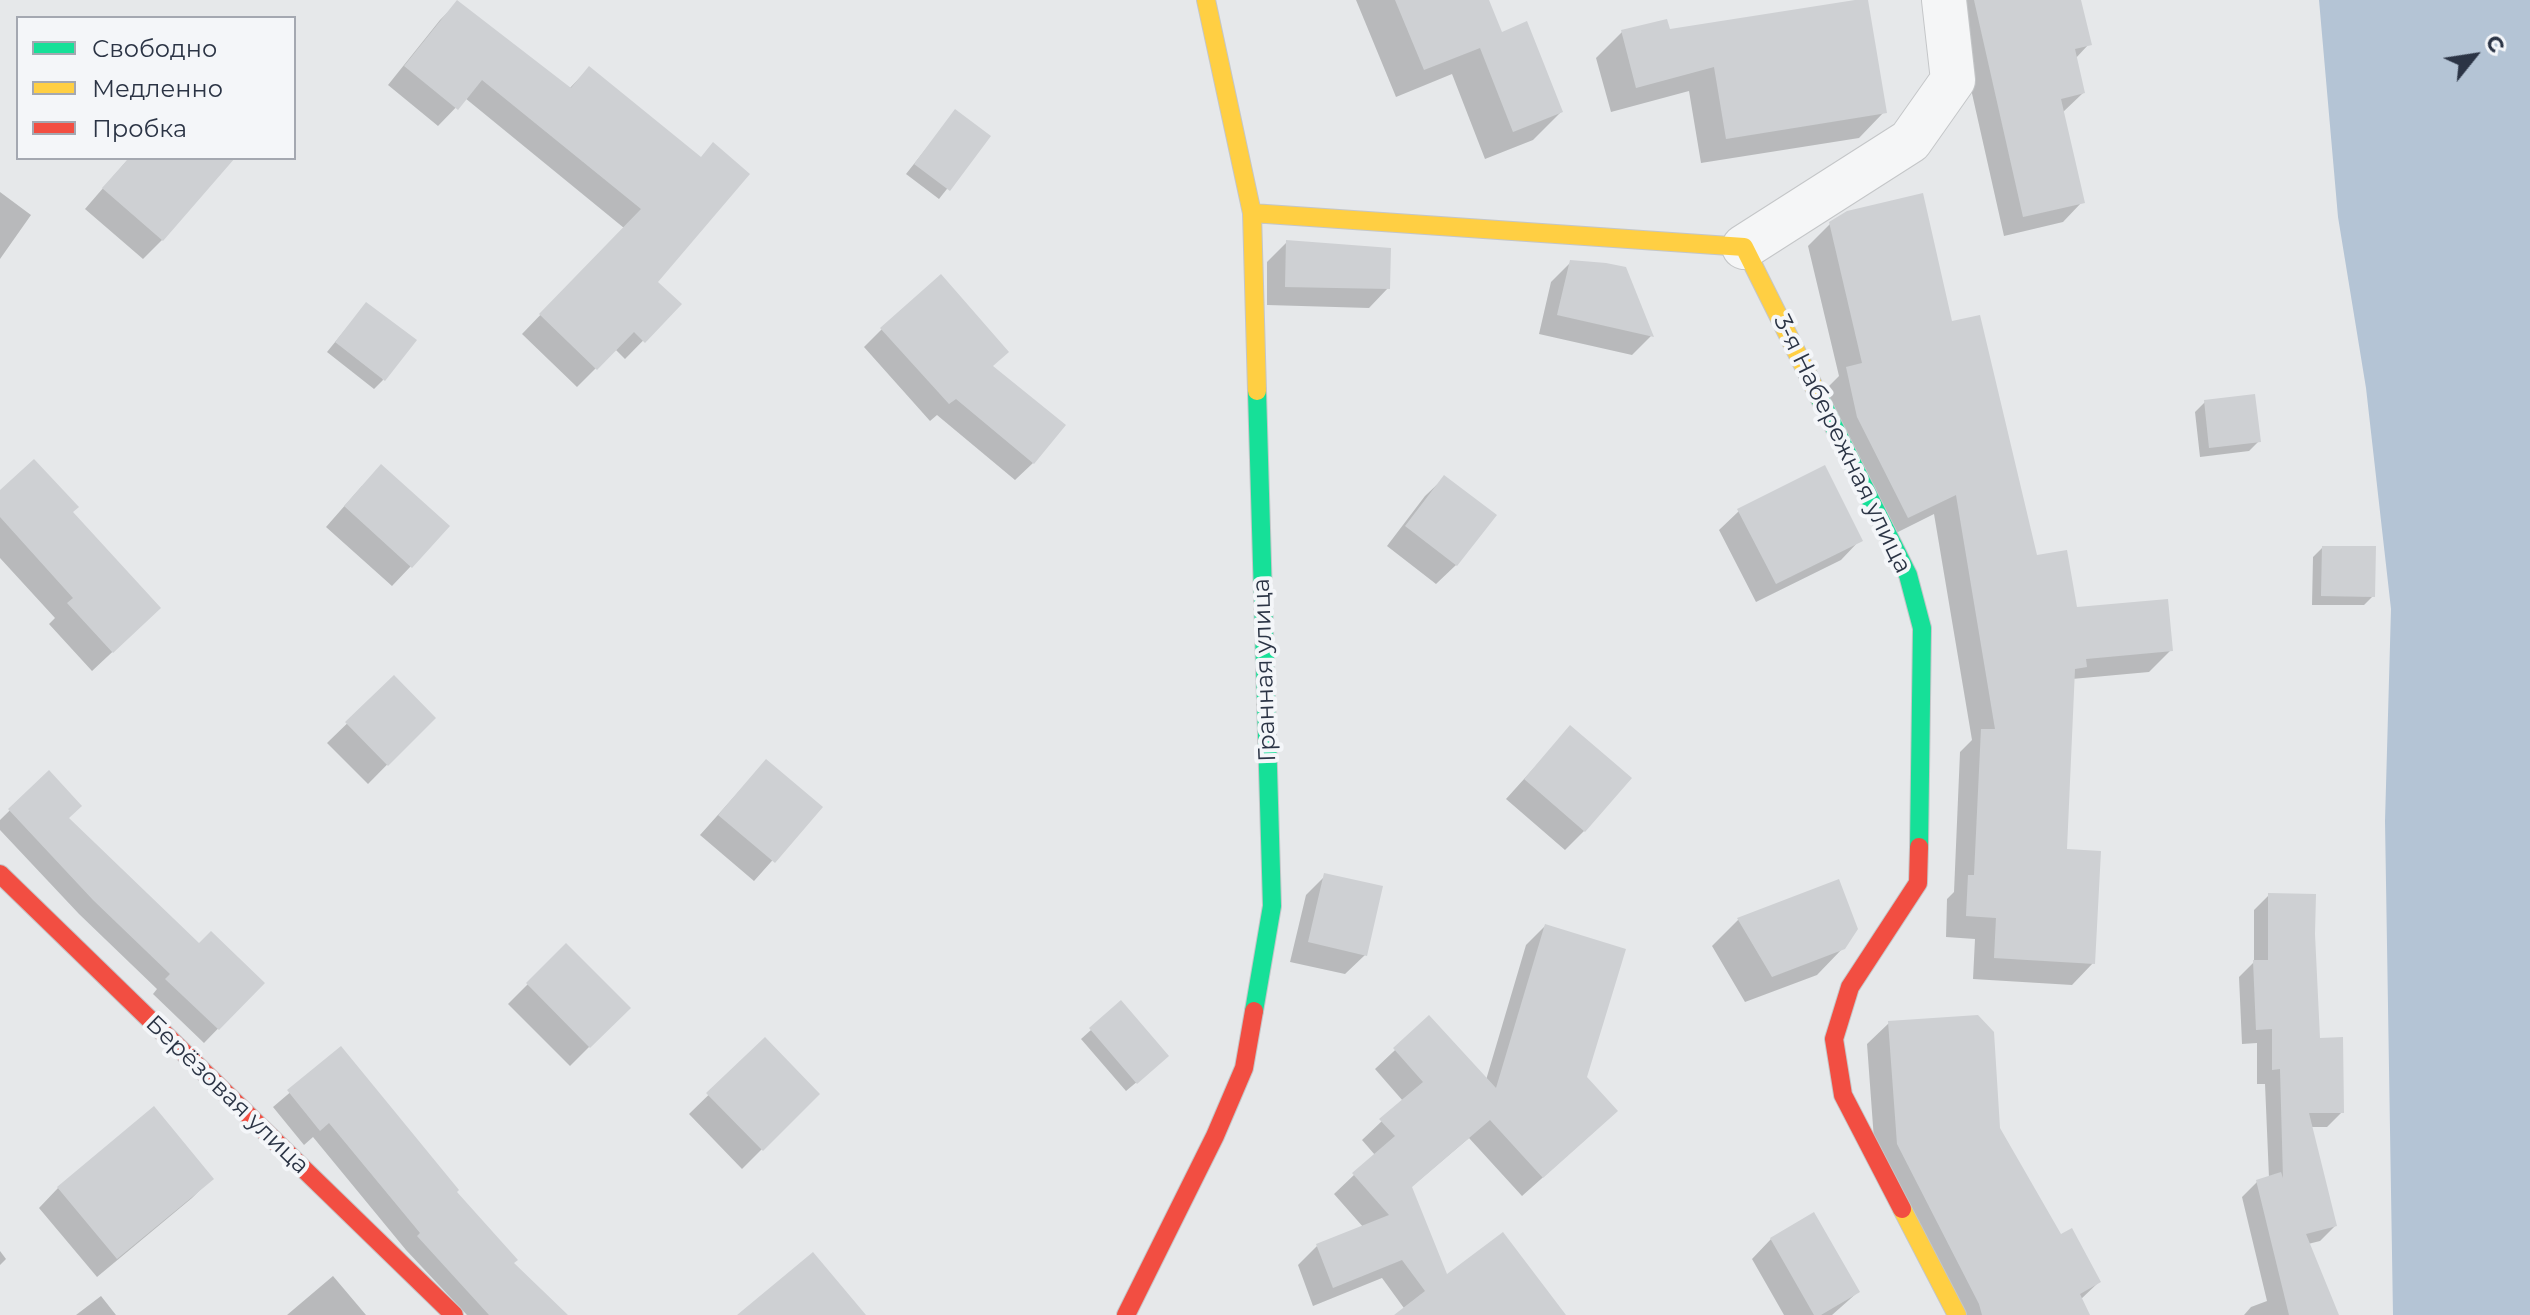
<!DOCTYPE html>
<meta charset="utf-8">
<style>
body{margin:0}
#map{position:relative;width:2530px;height:1315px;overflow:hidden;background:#e6e8ea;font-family:Montserrat,sans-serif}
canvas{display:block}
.legend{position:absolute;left:16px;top:16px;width:280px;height:144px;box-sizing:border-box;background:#f4f6f9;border:2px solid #a4a8b1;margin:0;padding:10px 14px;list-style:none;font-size:24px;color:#2b3445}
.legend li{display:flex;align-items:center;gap:16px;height:40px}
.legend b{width:40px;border:2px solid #a4a8b1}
.north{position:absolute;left:2434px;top:16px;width:80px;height:80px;-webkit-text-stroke:6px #f4f6f9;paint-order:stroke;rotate:60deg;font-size:22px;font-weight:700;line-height:32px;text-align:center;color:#2b3445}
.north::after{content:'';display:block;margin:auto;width:28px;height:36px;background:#2b3445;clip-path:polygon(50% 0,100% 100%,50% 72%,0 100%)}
</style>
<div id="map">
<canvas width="2530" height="1315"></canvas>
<ul class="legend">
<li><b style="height:10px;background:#16e098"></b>Свободно</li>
<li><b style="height:10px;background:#ffcf43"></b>Медленно</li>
<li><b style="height:10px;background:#f24e42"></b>Пробка</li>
</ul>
<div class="north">С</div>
</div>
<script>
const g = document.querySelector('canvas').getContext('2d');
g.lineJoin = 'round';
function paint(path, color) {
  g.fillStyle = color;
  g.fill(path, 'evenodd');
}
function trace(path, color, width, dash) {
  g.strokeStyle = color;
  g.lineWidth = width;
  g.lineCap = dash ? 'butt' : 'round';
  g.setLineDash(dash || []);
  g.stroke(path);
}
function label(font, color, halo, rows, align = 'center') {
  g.font = font + ' Montserrat,sans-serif';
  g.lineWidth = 8;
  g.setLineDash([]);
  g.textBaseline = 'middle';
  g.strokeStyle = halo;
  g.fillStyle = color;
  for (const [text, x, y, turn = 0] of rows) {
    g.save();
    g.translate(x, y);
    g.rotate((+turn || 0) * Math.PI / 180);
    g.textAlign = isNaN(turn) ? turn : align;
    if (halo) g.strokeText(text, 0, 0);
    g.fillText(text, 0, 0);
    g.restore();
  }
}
paint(new Path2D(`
 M2319 0H2530V1315H2393L2385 821 2391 609 2366 388 2338 217Z`), '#b4c4d5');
paint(new Path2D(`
 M1356 0H1487L1501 34 1561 112 1533 140 1485 159 1452 74 1396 97Z
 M1951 0H2079L2089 44 2075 59 2083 93 2062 113 2082 202 2063 222 2004 236Z
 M458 2 569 89 589 68 700 158 656 282 679 304 625 359 615 349 577 387 522 334 624 228 465 98 438 126 388 85 440 20Z
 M1668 31 1884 112 1859 138 1701 163 1689 91 1611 112 1596 58 1622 32Z
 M955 112 988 137 939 199 906 174Z
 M129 158H222L162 240 143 259 85 209Z
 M0 192 31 215 0 259Z
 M1830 224 1951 324 2035 557 2075 609 2171 650 2149 672 2072 679 2064 851 2093 963 2072 985 1973 979 1975 939 1946 937 1947 899 1954 892 1960 752 1972 740 1934 514 1886 538 1825 390 1839 376 1808 246Z
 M1287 242 1388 288 1369 308 1267 305V262Z
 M1571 262 1651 336 1632 355 1539 334 1551 282Z
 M366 304 383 380 374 389 327 352Z
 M882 329 992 367 1033 463 1015 480 937 415 930 421 864 347Z
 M2205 402 2259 441 2249 451 2200 457 2195 412Z
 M1445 477 1494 515 1456 565 1436 584 1387 546 1425 496Z
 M362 486 411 566 392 586 326 527Z
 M0 492 71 512 139 627 92 671 49 624 55 618 0 558Z
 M1739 511 1860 540 1841 560 1756 602 1719 530Z
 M2322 548 2373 596 2364 605H2312L2313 557Z
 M394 678 433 718 368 784 327 743Z
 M1570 728 1584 831 1565 850 1506 799Z
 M766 761 820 807 754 881 700 835Z
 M48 773 66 819 199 946 262 983 204 1043 153 994 157 989 79 914 0 830V820Z
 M1325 876 1365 955 1345 974 1290 962 1306 895Z
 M1838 882 1843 948 1817 975 1745 1002 1712 946 1738 920Z
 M2269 895 2313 934 2318 1040 2342 1112 2327 1127H2310L2335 1226 2320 1241 2308 1244 2337 1315H2244L2251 1307 2267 1301 2242 1197 2257 1182 2269 1178 2265 1084H2257V1043L2242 1044 2239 977 2254 962V910Z
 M1545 926 1596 1130 1522 1196 1469 1138 1410 1188 1446 1277 1564 1315H1409L1382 1278 1313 1306 1298 1265 1317 1246 1364 1228 1334 1194 1375 1155 1362 1140 1403 1101 1375 1069 1429 1018 1486 1080 1526 945Z
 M566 946 628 1008 570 1066 508 1004Z
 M1121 1003 1157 1065 1126 1091 1081 1039Z
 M1889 1023 1998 1129 2060 1237 2099 1282 2080 1300 2088 1315H1953L1876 1167 1867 1044Z
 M765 1040 817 1094 742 1169 689 1114Z
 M341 1049 512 1264 565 1315H467L406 1250 313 1137 304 1145 273 1107Z
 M154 1109 211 1179 192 1198 97 1277 39 1208 58 1188Z
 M1771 1239 1858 1292 1832 1315H1784L1752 1259Z
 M0 1251 6 1259 0 1265Z
 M333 1276 366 1315H287Z
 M101 1296 116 1315H76Z`), '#0003');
paint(new Path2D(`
 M457 0 571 88 589 66 701 157 713 142 750 174 658 282 682 304 645 343 634 332 597 370 539 314 641 209 482 80 458 110 404 66Z
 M1395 0H1489L1502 32 1527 21 1563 112 1513 132 1480 48 1424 70Z
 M1855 0H1868L1887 113 1726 139 1714 67 1636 88 1621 30 1667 19 1670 29Z
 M1974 0H2081L2092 45 2075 49 2085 93 2061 99 2085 203 2023 217Z
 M955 109 991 136 950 191 914 164Z
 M129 158H235L163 241 102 188Z
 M1923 193 1952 321 1980 315 2037 555 2067 550 2077 607 2168 599 2173 651 2086 659 2087 667 2075 669 2067 849 2101 851 2095 964 1994 958 1996 918 1966 916 1968 875H1974L1981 729H1995L1956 495 1908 518 1857 417 1846 367 1862 363 1829 222 1847 211Z
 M1286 240 1391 248 1390 289 1285 287Z
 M1570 260 1606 263 1626 267 1654 337 1557 315Z
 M941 274 1009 352 993 366 1066 425 1034 464 956 399 949 404 880 328Z
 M366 302 417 340 385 381 335 342Z
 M2255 394 2261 442 2209 448 2204 400Z
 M34 459 79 507 73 512 161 608 113 653 67 603 73 598 0 517V490Z
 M381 464 450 526 412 568 344 506Z
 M1825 465 1863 541 1776 584 1737 509Z
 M1444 475 1497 515 1457 566 1405 526Z
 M2322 546H2376L2375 597 2321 596Z
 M394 675 436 718 388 766 345 722Z
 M1570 725 1632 778 1585 832 1524 779Z
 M766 759 823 807 775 863 718 815Z
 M49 770 82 806 69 818 199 943 211 931 265 983 219 1030 165 979 170 974 93 900 8 809Z
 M1324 873 1383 886 1367 956 1308 942Z
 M1839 879 1858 929 1845 949 1772 977 1737 918Z
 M2268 893 2316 894 2315 934 2320 1038 2343 1037 2344 1113H2309L2337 1226 2306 1234 2339 1315H2289L2256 1180 2281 1172 2283 1178 2280 1069 2272 1070V1029L2256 1030 2253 960H2268Z
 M1545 924 1626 949 1587 1077 1618 1111 1543 1178 1490 1120 1412 1187 1447 1274 1503 1232 1566 1315H1394L1425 1291 1402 1260 1333 1288 1316 1244 1389 1215 1352 1173 1395 1136 1379 1119 1423 1082 1393 1048 1429 1015 1496 1088Z
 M566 943 631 1008 590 1048 526 983Z
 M1121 1000 1169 1056 1137 1084 1089 1028Z
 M1978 1015 1994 1032 2000 1128 2061 1234 2072 1228 2101 1282 2080 1294 2090 1315H1982L1979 1304 1897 1144 1888 1021Z
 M765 1037 820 1094 763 1151 706 1093Z
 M341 1046 459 1190 457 1192 518 1260 514 1263 568 1315H489L417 1236 420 1233 329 1123 320 1131 287 1090Z
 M154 1106 214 1179 117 1259 57 1187Z
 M1814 1212 1860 1292 1821 1315H1814L1770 1238Z
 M813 1252 866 1315H737Z`), '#ced0d3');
const street = new Path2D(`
 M1744 247 1910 141 1953 80 1944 0`);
const fast = new Path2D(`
 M1819 397 1908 575 1922 628 1919 847
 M1254 1011 1272 906 1257 391`);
const slow = new Path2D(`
 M1206 0 1252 213 1257 391
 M1252 213 1744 247 1819 397
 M1902 1209 1957 1315`);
const jam = new Path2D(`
 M0 874 454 1315
 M1902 1209 1843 1095 1834 1039 1850 987 1918 883 1919 847
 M1126 1315 1215 1136 1244 1068 1254 1011`);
trace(street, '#c4c6c8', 46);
trace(fast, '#c4c6c8', 20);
trace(slow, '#c4c6c8', 20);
trace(jam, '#c4c6c8', 20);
trace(street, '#f5f6f7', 44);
trace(fast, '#16e098', 18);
trace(slow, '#ffcf43', 18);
trace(jam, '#f24e42', 18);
label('24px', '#2b3445', '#f4f6f9', [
 ["3-я Набережная улица",1842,444,64],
 ["Гранная улица",1265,670,-92],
 ["Берёзовая улица",227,1095,44]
]);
</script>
